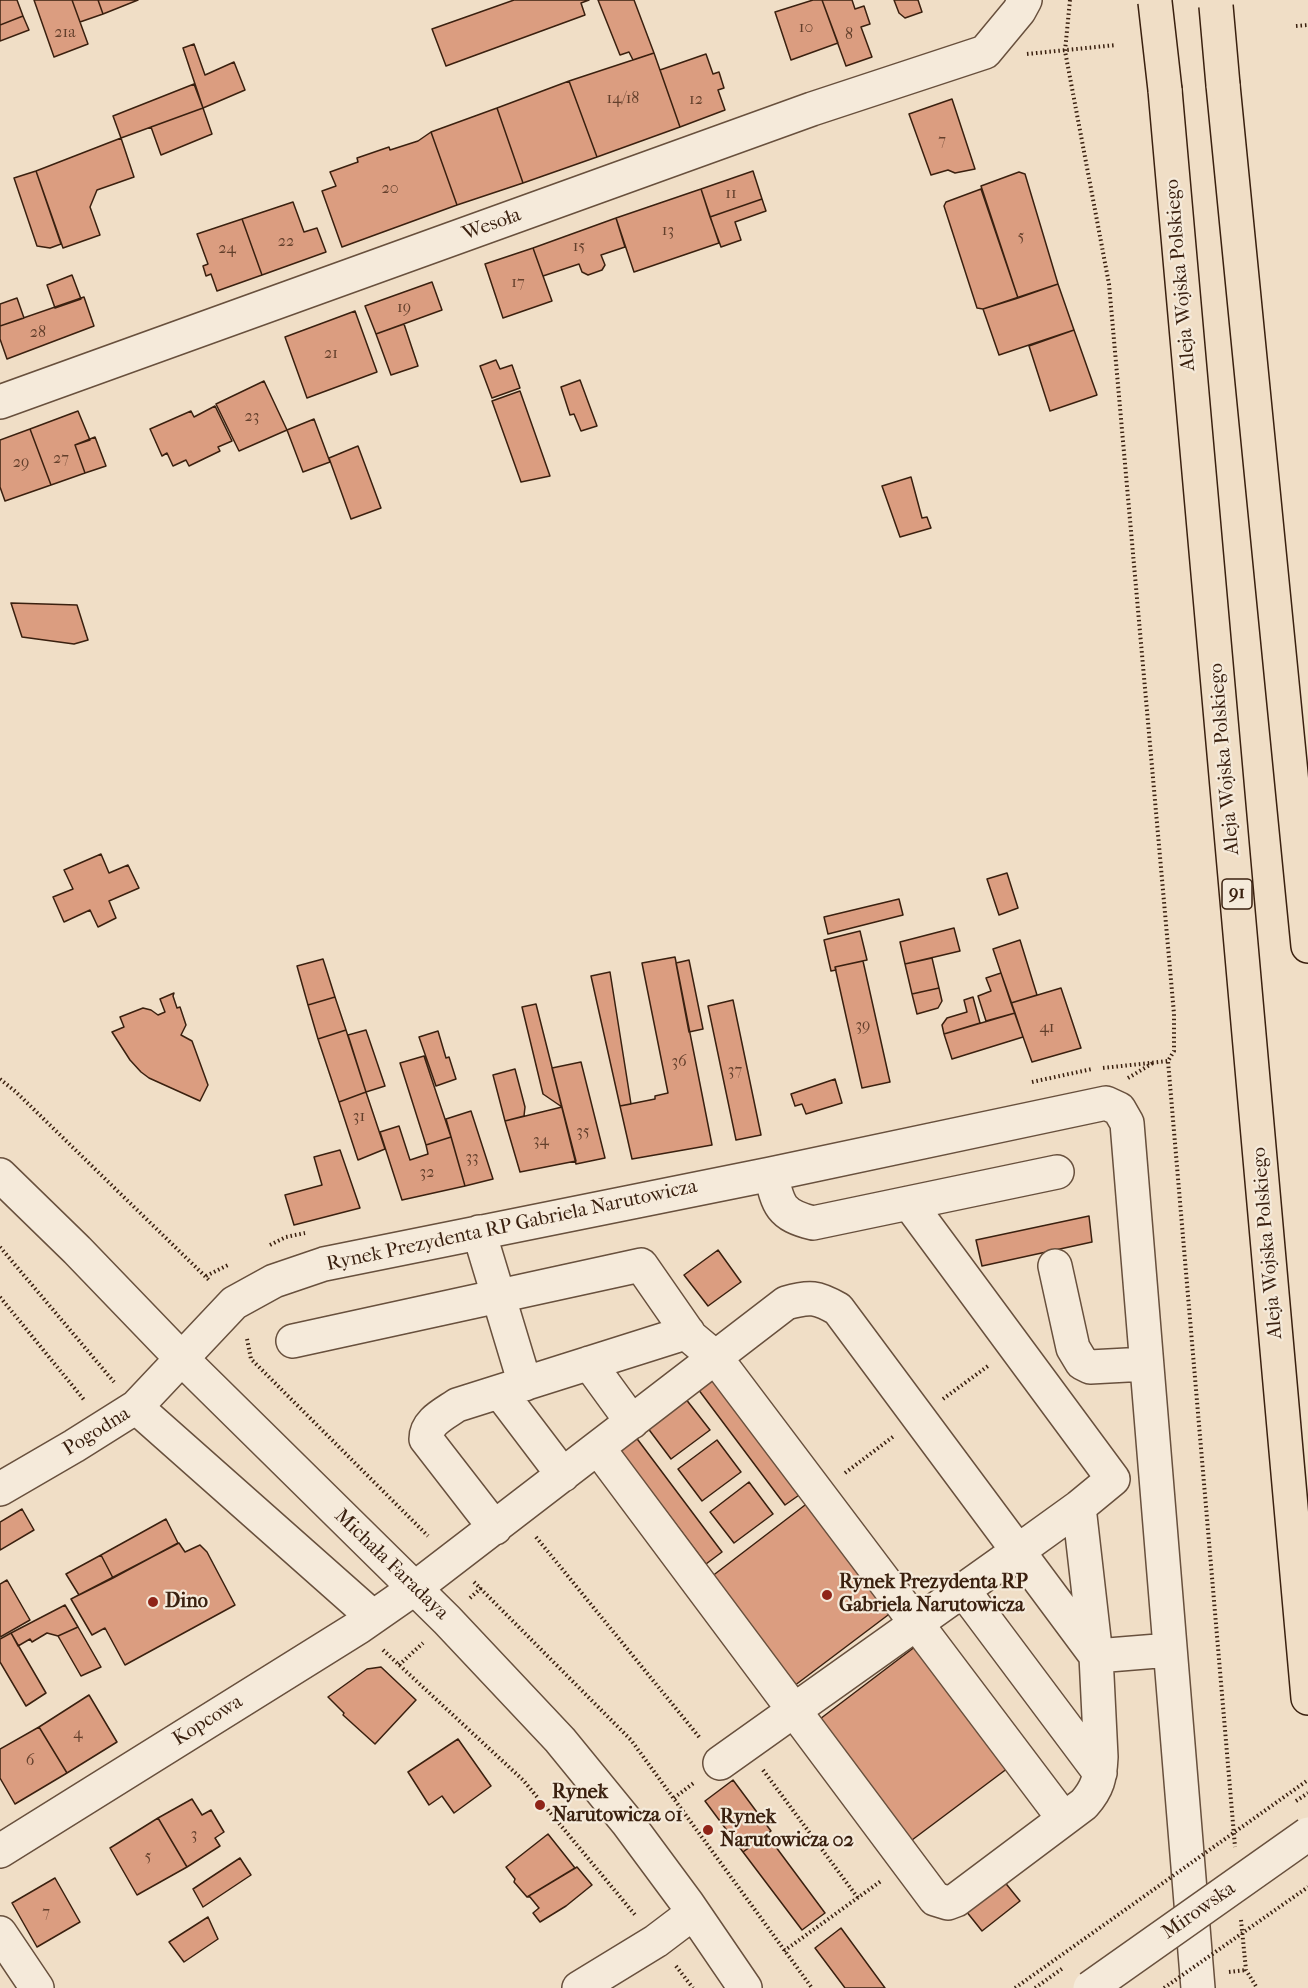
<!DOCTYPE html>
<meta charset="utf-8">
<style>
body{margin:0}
canvas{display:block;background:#f0dec6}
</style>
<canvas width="1308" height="1988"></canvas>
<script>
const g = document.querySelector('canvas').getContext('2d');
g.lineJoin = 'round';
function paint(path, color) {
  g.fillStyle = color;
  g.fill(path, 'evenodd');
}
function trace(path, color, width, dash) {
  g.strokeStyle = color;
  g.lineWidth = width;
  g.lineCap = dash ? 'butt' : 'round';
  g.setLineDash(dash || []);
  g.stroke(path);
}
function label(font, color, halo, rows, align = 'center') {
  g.font = font + ' "IM FELL French Canon",serif';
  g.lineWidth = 4.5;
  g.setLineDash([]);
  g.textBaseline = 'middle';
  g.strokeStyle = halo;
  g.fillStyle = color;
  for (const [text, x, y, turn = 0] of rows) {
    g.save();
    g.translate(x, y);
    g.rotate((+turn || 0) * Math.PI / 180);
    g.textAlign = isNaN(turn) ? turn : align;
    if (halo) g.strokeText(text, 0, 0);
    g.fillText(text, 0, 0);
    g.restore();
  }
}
const building = new Path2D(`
 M0 0H17L23 16 0 25Z
 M34 0H72L88 44 54 57Z
 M72 0H98L103 14 80 22Z
 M98 0H138L103 14Z
 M514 0H589L581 3 585 15 446 66 432 29Z
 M598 0H634L654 53 633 60 629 52 620 55Z
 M813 0H822L838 43 791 60 775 12Z
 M822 0H852L855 9 864 6 870 24 861 27 872 57 846 66Z
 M894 0H918L922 12 905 18 899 13Z
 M23 16 29 30 0 41V25Z
 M194 44 205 75 234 62 245 90 203 108 183 48Z
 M654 53 680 127 597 157 569 81Z
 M706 54 713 74 719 72 724 88 718 90 725 110 680 127 660 70Z
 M569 81 597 157 523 183 497 108Z
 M194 84 203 108 121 138 113 116Z
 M952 99 975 169 955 173 948 170 931 175 909 114Z
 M203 108 212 134 161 155 151 127Z
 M497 108 523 183 457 205 431 132Z
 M431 132 457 205 342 247 322 191 336 186 330 172 358 162 357 158 389 147 390 150 418 141Z
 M121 138 134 177 97 190 90 207 100 235 63 248 36 171Z
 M36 171 61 244 50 248 37 246 14 178Z
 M753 171 762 199 710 217 701 189Z
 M1019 172 1025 174 1058 284 1018 298 981 186Z
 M701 189 719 243 634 272 616 218Z
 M981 189 1018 298 983 309 977 308 944 206 946 202Z
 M762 199 766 211 735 222 741 240 721 247 710 217Z
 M293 202 304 232 317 228 326 252 262 275 242 219Z
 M616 218 625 247 601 255 605 265 602 270 588 275 582 272 579 264 543 276 533 248Z
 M242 219 262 275 217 291 211 274 206 276 203 266 208 264 197 234Z
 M533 248 552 301 503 318 485 264Z
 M72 275 81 299 55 308 47 285Z
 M432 282 442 310 376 334 365 306Z
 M1058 284 1074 330 999 355 983 309Z
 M84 297 94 326 7 359 0 339V326Z
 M17 298 24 318 0 326V304Z
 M355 311 377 372 307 398 285 337Z
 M404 324 418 366 391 375 376 334Z
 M1074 330 1097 395 1050 411 1029 346Z
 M496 360 500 369 512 365 520 388 492 398 480 366Z
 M580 380 597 426 581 431 574 414 570 415 561 387Z
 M264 381 287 430 239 451 216 404Z
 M520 391 550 476 521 482 492 401Z
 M215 406 232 441 218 447 220 451 189 466 186 460 173 466 167 453 162 456 150 429 191 411 194 417Z
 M78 411 90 440 75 445 85 473 51 485 30 429Z
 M314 419 330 462 303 472 287 430Z
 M30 429 51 485 5 501 0 487V440Z
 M95 437 106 466 85 473 75 445Z
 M358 446 381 508 351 519 329 458Z
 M911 477 922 518 927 517 931 528 900 537 882 486Z
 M11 603 77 605 88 640 74 644 22 637Z
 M101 854 109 873 128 865 139 888 109 901 116 918 98 927 90 910 64 922 53 897 73 889 64 870Z
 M1007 873 1018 908 999 915 987 879Z
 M899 899 903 915 828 934 824 917Z
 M954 928 960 951 905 964 900 942Z
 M860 931 867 960 835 967 836 970 831 971 824 940Z
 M1020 940 1037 995 1011 1003 993 949Z
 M675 957 712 1145 632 1159 620 1106 655 1099V1096L668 1093 642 963Z
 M932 958 939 988 912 994 905 964Z
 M323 959 335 997 308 1005 297 966Z
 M689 960 703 1029 689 1032 676 963Z
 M863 961 890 1082 862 1088 835 967Z
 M610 972 631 1104 620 1106 591 976Z
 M1001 973 1015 1013 986 1021 978 996 991 991 986 978Z
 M939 988 942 1001 938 1008 917 1014 912 994Z
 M1061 988 1081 1048 1032 1062 1011 1003Z
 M174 993 173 996 177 1008 180 1007 186 1025 181 1035 192 1041 208 1085 200 1101 149 1078 141 1072 130 1060 112 1032 124 1027 120 1017 143 1008 151 1010 158 1015 165 1012 160 999Z
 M335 997 346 1030 318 1039 308 1005Z
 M973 997 980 1023 944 1034 942 1025 947 1018 967 1012 964 1000Z
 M733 1000 761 1135 736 1140 708 1006Z
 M536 1004 562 1107 543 1094 522 1007Z
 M1015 1013 1023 1037 952 1059 944 1034Z
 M346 1030 366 1092 339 1102 318 1039Z
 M366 1030 385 1086 366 1092 348 1035Z
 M438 1031 446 1058 449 1057 456 1079 436 1086 419 1037Z
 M424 1056 451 1137 426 1145 400 1063Z
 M581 1062 605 1158 576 1164 552 1068Z
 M515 1069 525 1107 524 1116 505 1121 493 1075Z
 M835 1079 842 1103 806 1114 802 1104 795 1106 791 1094Z
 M366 1092 385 1149 358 1160 339 1102Z
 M562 1107 576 1161 520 1172 505 1121Z
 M471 1111 493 1179 465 1186 446 1119Z
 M399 1126 410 1160 428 1154 426 1145 451 1137 465 1186 402 1200 380 1132Z
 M340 1150 360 1208 294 1225 285 1195 322 1185 314 1157Z
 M1089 1216 1092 1242 982 1266 976 1240Z
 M718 1250 741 1282 708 1306 684 1275Z
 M714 1376 802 1493 785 1505 698 1389Z
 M685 1398 710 1430 671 1459 647 1427Z
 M635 1436 722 1552 706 1564 618 1448Z
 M717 1440 741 1472 702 1501 678 1469Z
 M749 1482 773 1514 734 1543 710 1512Z
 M809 1502 892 1612 794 1686 711 1577Z
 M22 1509 34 1530 0 1550V1522Z
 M166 1519 178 1543 113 1578 101 1555Z
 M179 1543 185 1552 200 1545 207 1552 235 1605 125 1665 105 1628 92 1635 71 1599Z
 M101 1555 113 1578 79 1595 66 1574Z
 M7 1580 30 1620 0 1637V1584Z
 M65 1605 78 1627 58 1636 47 1633 32 1642 30 1639 18 1646 11 1633Z
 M78 1627 101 1667 81 1676 58 1636Z
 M11 1633 46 1693 26 1706 0 1662V1639Z
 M920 1643 1012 1765 908 1843 816 1722Z
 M381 1667 416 1700 375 1744 343 1715 344 1713 328 1697 367 1669Z
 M89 1695 117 1742 67 1773 39 1727Z
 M39 1727 67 1773 15 1804 0 1778V1749Z
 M458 1739 491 1786 454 1813 442 1796 429 1805 408 1772Z
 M733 1780 771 1831 743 1852 705 1801Z
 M192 1799 202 1815 211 1810 224 1832 215 1838 220 1846 187 1867 158 1818Z
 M158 1818 187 1867 137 1895 110 1848Z
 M548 1834 575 1868 527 1897 514 1882 515 1879 506 1867Z
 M767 1835 825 1913 802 1930 743 1852Z
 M240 1858 251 1875 203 1907 193 1889Z
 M577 1867 592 1885 566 1906 540 1922 533 1913 539 1908 530 1897H527Z
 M55 1878 80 1922 37 1947 12 1903Z
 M1003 1880 1020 1901 982 1931 966 1911Z
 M208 1917 218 1939 184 1962 169 1942Z
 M841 1928 885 1988H845L815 1948Z`);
paint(building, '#db9d80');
trace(building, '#3a200f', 1.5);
const minor = new Path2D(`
 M0 402 812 109 985 52 1019 11 1025 0
 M771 1174C778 1205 780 1215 813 1223L1057 1172
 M0 1175 77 1250 182 1359 447 1620 560 1740 627 1822 687 1903 745 1988
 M479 1232 525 1384
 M1055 1266 1073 1348 1082 1363 1090 1367 1146 1364
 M293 1341 641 1265 691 1337 716 1358 1064 1819
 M589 1363 632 1422
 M500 1392 563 1475
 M136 1407 373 1617
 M0 1489 74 1446 136 1407 234 1303 274 1281 324 1264 771 1174 1106 1103 1119 1109 1127 1123 1198 1988
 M1079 1507 1096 1656 1170 1650
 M495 1528 426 1439C426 1422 444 1414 457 1405L688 1332
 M963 1590 1100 1773
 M720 1763 1018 1551 1079 1507 1113 1479 909 1203
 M0 1851 359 1627 415 1588 786 1303C810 1296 817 1297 838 1309L1096 1656 1101 1757C1100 1778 1098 1788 1084 1804L956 1900 948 1903 935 1899 598 1448
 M0 1933 37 1988
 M579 1988 656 1941 693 1913`);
const major = new Path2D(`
 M1223 85 1308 946
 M1165 90 1308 1698`);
trace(minor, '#68503d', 36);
trace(major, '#3a200f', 36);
trace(new Path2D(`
 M1070 0 1065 51 1109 284 1174 1014V1051L1168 1061 1235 1847
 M1296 26 1308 25
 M1027 54 1116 45
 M1103 1068 1168 1061
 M1128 1078 1153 1063
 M0 1079 16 1092 210 1281
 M1032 1082 1092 1069
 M270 1245 286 1237 305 1233
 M0 1247 114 1382
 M206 1276 228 1265
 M0 1297 85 1401
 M247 1339 251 1359 428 1536
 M943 1399 988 1366
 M845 1473 894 1436
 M536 1537 700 1738
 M474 1582 631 1740 812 1988
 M470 1598 481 1588
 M383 1650 523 1780 636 1916
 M399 1665 423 1643
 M763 1770 858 1898
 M674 1798 695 1782
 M1241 1920 1246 1970 1257 1988
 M784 1951 881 1881
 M676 1966 693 1988
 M1229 1972 1246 1970`), '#3a200f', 4, [1.5, 3]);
trace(minor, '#f5eada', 33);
trace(major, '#f0dec6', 33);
const minorBridge = new Path2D(`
 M1090 1988 1308 1834`);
const majorBridge = new Path2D(`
 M1155 2 1165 90
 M1216 6 1223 85`);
trace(minorBridge, '#68503d', 36, []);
trace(majorBridge, '#3a200f', 36, []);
trace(new Path2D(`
 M1296 1801 1308 1793
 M1015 1988 1308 1780
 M1035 1988 1063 1968
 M1164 1988 1308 1887`), '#3a200f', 4, [1.5, 3]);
trace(minorBridge, '#f5eada', 33);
trace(majorBridge, '#f0dec6', 33);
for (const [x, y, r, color] of [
 [827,1595,6,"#8f2418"],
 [153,1602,6,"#8f2418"],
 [540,1805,6,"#8f2418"],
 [708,1830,6,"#8f2418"]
]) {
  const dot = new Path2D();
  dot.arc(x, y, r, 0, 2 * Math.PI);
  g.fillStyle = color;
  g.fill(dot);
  trace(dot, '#f5eada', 2);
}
label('16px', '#623f2b', null, [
 ["10",806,28],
 ["21a",65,33],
 ["8",849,35],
 ["14/18",623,99],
 ["12",696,100],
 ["7",942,141],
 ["20",390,189],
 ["11",731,194],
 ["13",668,231],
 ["5",1021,237],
 ["22",286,242],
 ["15",579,247],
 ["24",227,249],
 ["17",518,283],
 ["19",404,308],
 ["28",38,333],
 ["21",331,354],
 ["23",252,417],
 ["27",61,459],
 ["29",21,463],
 ["39",863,1026],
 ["41",1047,1028],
 ["36",679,1062],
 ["37",735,1071],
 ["31",359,1117],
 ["35",583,1132],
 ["34",541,1141],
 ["33",472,1158],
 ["32",427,1173],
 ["4",78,1734],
 ["6",30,1761],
 ["3",194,1835],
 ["5",148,1857],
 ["7",46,1913]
]);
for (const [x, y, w] of [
 [1237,894,30]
]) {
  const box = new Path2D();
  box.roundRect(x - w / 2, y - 15, w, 30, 4.5);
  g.fillStyle = '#f5eada';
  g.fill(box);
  trace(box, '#3a200f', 1.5);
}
label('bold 18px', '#3a200f', null, [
 ["91",1237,894]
]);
label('20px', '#3a200f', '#f5eada', [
 ["Wesoła",492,225,-20],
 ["Aleja Wojska Polskiego",1181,275,-95],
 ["Aleja Wojska Polskiego",1225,759,-95],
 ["Rynek Prezydenta RP Gabriela Narutowicza",512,1226,-12],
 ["Aleja Wojska Polskiego",1268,1243,-95],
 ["Pogodna",97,1432,-32],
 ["Michała Faradaya",391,1565,44],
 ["Kopcowa",208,1721,-32],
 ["Mirowska",1199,1911,-35]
]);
label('bold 20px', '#3a200f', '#f5eada', [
 ["Rynek Prezydenta RP",839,1583],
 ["Gabriela Narutowicza",839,1606],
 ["Dino",165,1602],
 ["Rynek",552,1793],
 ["Narutowicza 01",552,1816],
 ["Rynek",720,1818],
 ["Narutowicza 02",720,1841]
], 'left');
</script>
